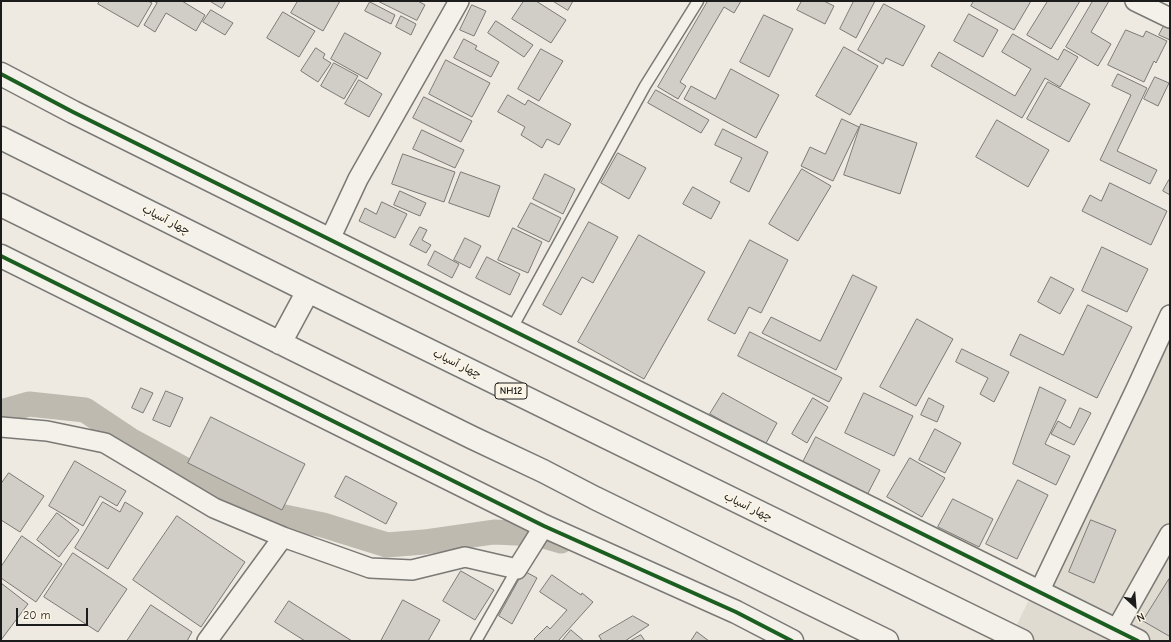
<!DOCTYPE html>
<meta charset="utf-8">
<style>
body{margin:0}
#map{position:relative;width:1171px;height:642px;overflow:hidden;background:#eeeae2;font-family:"Comic Neue",sans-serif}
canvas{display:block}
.frame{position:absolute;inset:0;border:2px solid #1c1c1c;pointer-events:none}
.north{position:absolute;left:1115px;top:586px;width:40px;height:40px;-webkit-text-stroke:3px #fcf5e5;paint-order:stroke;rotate:154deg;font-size:11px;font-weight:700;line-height:16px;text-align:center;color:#1c1c1c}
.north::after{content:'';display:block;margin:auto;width:14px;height:18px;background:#1c1c1c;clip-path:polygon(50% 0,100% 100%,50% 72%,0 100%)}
.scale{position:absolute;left:16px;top:608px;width:72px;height:18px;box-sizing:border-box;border:2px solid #1c1c1c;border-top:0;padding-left:5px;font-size:12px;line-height:14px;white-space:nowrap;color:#1c1c1c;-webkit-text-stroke:3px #fcf5e5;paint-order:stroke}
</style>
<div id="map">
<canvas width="1171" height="642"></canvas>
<div class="frame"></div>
<div class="north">N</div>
<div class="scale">20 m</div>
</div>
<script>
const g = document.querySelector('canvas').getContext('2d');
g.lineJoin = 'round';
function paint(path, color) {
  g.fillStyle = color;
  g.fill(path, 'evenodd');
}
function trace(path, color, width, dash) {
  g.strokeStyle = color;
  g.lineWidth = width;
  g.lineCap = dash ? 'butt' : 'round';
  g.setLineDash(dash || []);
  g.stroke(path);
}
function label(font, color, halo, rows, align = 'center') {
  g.font = font + ' "Comic Neue","Playpen Sans Arabic",sans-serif';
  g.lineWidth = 3.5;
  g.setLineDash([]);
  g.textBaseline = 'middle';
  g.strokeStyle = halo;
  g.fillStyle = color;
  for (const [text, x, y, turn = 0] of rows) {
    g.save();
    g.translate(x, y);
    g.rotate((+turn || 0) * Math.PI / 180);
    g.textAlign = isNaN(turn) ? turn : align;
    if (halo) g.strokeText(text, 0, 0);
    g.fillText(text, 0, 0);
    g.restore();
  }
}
paint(new Path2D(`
 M1170 308V641H1009Z`), '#e0dbd0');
trace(new Path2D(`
 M1 412 29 404 85 410 130 440 265 513 323 525 387 545 424 542 494 532 537 534 561 541`), '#bebab0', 25);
const building = new Path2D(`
 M100 1H148L152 3 138 27 98 4Z
 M154 1H182L205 15 196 31 166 13 155 32 144 25 157 3Z
 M210 1H226L222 8Z
 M298 1H340L323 31 291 13Z
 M378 1H418L425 5 417 20Z
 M524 1H536L566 20 551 43 512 19Z
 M553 1H573L568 10Z
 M708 1H741L734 13 724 7 680 82 686 86 678 99 658 87Z
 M802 1H824L834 6 825 24 797 10Z
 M854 1H875L856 38 840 29Z
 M974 1H1031L1014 30 971 6Z
 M1048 1H1080L1051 49 1027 35Z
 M1093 1H1109L1091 32 1111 44 1098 66 1066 47Z
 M370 2 395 15 391 24 365 11Z
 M884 4 925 26 903 66 886 58 883 64 858 50Z
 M472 5 486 11 474 36 460 30Z
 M211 10 233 23 225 35 203 22Z
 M283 12 315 31 299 57 267 38Z
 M969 14 998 30 983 57 954 41Z
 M764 15 793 29 769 77 740 62Z
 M401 16 416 24 411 35 396 27Z
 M496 21 533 45 524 57 488 33Z
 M1164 26 1170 29V40L1159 35Z
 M1126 30 1143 37 1146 31 1167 41 1156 63 1154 61 1144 82 1108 65Z
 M345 33 381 53 367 79 331 59Z
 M1013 34 1058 60 1064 49 1078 57 1060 87 1045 78 1022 118 931 66 939 52 1015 96 1031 69 1002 52Z
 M464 39 477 46 475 49 499 62 491 77 454 58Z
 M844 47 878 66 850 115 816 96Z
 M316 48 325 54 323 58 331 63 318 82 301 71Z
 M541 49 563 61 539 101 518 89Z
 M446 60 490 83 472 117 429 94Z
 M334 63 358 76 344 99 321 86Z
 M731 69 779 95 756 138 684 99 691 86 715 99Z
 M1118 74 1147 88 1117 151 1157 170 1150 184 1100 160 1131 95 1112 86Z
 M1155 77 1169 83 1158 106 1144 99Z
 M359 80 382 94 369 117 345 104Z
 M1048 82 1090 104 1069 142 1027 119Z
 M656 90 709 120 701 133 648 103Z
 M508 95 525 105 528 100 571 124 559 145 547 139 542 148 521 135 525 127 498 112Z
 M424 97 472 121 461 142 413 118Z
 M842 119 859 127 833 181 801 166 810 147 825 154Z
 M997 120 1049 150 1028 187 976 157Z
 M861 124 917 143 900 194 844 175Z
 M723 129 768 152 749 192 730 182 742 158 715 145Z
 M422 130 464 150 455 168 413 149Z
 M618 153 646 168 629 199 601 183Z
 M403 154 455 172 444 202 392 184Z
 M802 169 831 186 798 241 769 224Z
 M461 172 500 186 489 217 449 203Z
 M545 174 575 189 563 214 533 199Z
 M1169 180 1170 181V195L1163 191Z
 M1110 183 1167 211 1151 245 1082 211 1090 195 1101 201Z
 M693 187 720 202 711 219 683 204Z
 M400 191 426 203 420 216 394 205Z
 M382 202 407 214 395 238 359 221 365 208 376 214Z
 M531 203 561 218 549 242 518 227Z
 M589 222 618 237 593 283 582 277 561 315 543 305Z
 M420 227 427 230 422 240 431 245 426 253 410 245Z
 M513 228 542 242 528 273 498 260Z
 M639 235 705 272 644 379 578 342Z
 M465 238 481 246 470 268 454 260Z
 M750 240 788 260 761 313 749 307 735 334 708 320Z
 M1102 247 1148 269 1127 312 1082 291Z
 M435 251 459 264 452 278 428 265Z
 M487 257 520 274 510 295 476 278Z
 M853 275 877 287 836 370 762 333 771 317 820 341Z
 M1051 277 1074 289 1060 314 1038 302Z
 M1088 305 1132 327 1097 398 1010 355 1020 334 1063 355Z
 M917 319 953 339 916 406 880 387Z
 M750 332 842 378 829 402 738 356Z
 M962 349 1009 372 994 402 980 394 988 378 956 362Z
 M1040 387 1066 400 1045 444 1070 456 1056 485 1013 464Z
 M141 388 153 393 143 413 132 408Z
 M166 391 183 398 170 427 153 420Z
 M723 393 777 423 765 445 710 414Z
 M864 393 913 416 894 456 845 433Z
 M813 398 828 407 807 443 792 434Z
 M929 398 944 406 937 422 921 415Z
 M1080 408 1091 413 1074 445 1051 434 1058 421 1070 428Z
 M211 417 305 464 282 510 188 463Z
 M935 429 961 443 945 473 919 460Z
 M816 437 880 470 867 495 803 462Z
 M910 458 945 478 922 517 887 497Z
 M75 461 126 491 117 506 100 496 83 526 49 506Z
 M9 473 44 496 20 532 1 520V484Z
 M346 476 397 503 386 524 335 497Z
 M1018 480 1048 495 1017 559 986 544Z
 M953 499 993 519 979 547 938 527Z
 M103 502 120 512 125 502 143 513 108 569 75 548Z
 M57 513 79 530 59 557 37 540Z
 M177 516 245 562 201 627 133 580Z
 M1091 520 1116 530 1094 583 1069 572Z
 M22 536 62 564 36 602 1 578V567Z
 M73 553 127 589 98 632 44 597Z
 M461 571 494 590 475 620 443 601Z
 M524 571 537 578 512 624 499 616Z
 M552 575 581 595 582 593 593 602 558 641H536L534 639 547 626 550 629 567 610 540 592Z
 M1169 579 1170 634 1169 636 1143 621Z
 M1 583 28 604 1 640Z
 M403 600 440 620 428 641H381Z
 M289 601 352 641H305L275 622Z
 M151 605 192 632 187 641H127Z
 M633 616 649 625 625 641H602L599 636Z
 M571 630 584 641H562Z
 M697 632 709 641H691Z
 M641 635 645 641H630Z`);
paint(building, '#d1cec8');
trace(building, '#7a7975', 1);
const lane = new Path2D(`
 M511 330 645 86 698 1
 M476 641 517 569`);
const street = new Path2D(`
 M1135 1 1170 18
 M330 239 358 179 459 1
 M1 427 47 431 105 443 214 508 283 537 370 568 412 570 465 557 517 569 544 526
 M1039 592 1136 389 1170 315
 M1116 630 1170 534
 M207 641 283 537`);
const secondary = new Path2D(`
 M1 74 73 112 1138 641
 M1 256 544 526 736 612 792 641`);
const highway = new Path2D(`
 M1 138 308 291 1022 641
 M1 205 473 438 543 471 595 498 887 641
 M280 343 308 291`);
trace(lane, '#7a7975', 13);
trace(street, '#7a7975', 22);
trace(secondary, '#7a7975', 25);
trace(highway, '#7a7975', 25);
trace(lane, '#f4f1ea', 10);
trace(street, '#f4f1ea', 19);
trace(secondary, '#f4f1ea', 22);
trace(highway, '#f4f1ea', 22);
trace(new Path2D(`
 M1 74 73 112 1138 641
 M1 256 544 526 736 612 792 641`), '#1b5e20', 4);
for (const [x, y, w] of [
 [511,391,32]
]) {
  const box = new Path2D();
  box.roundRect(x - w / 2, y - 8, w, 16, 3);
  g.fillStyle = '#fcf5e5';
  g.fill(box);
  trace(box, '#1c1c1c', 1);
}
label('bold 10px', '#1c1c1c', null, [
 ["NH12",511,391]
]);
label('11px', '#1c1c1c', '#fcf5e5', [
 ["چهار آسیاب",166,220,27],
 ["چهار آسیاب",457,364,26],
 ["چهار آسیاب",748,507,26]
]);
</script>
